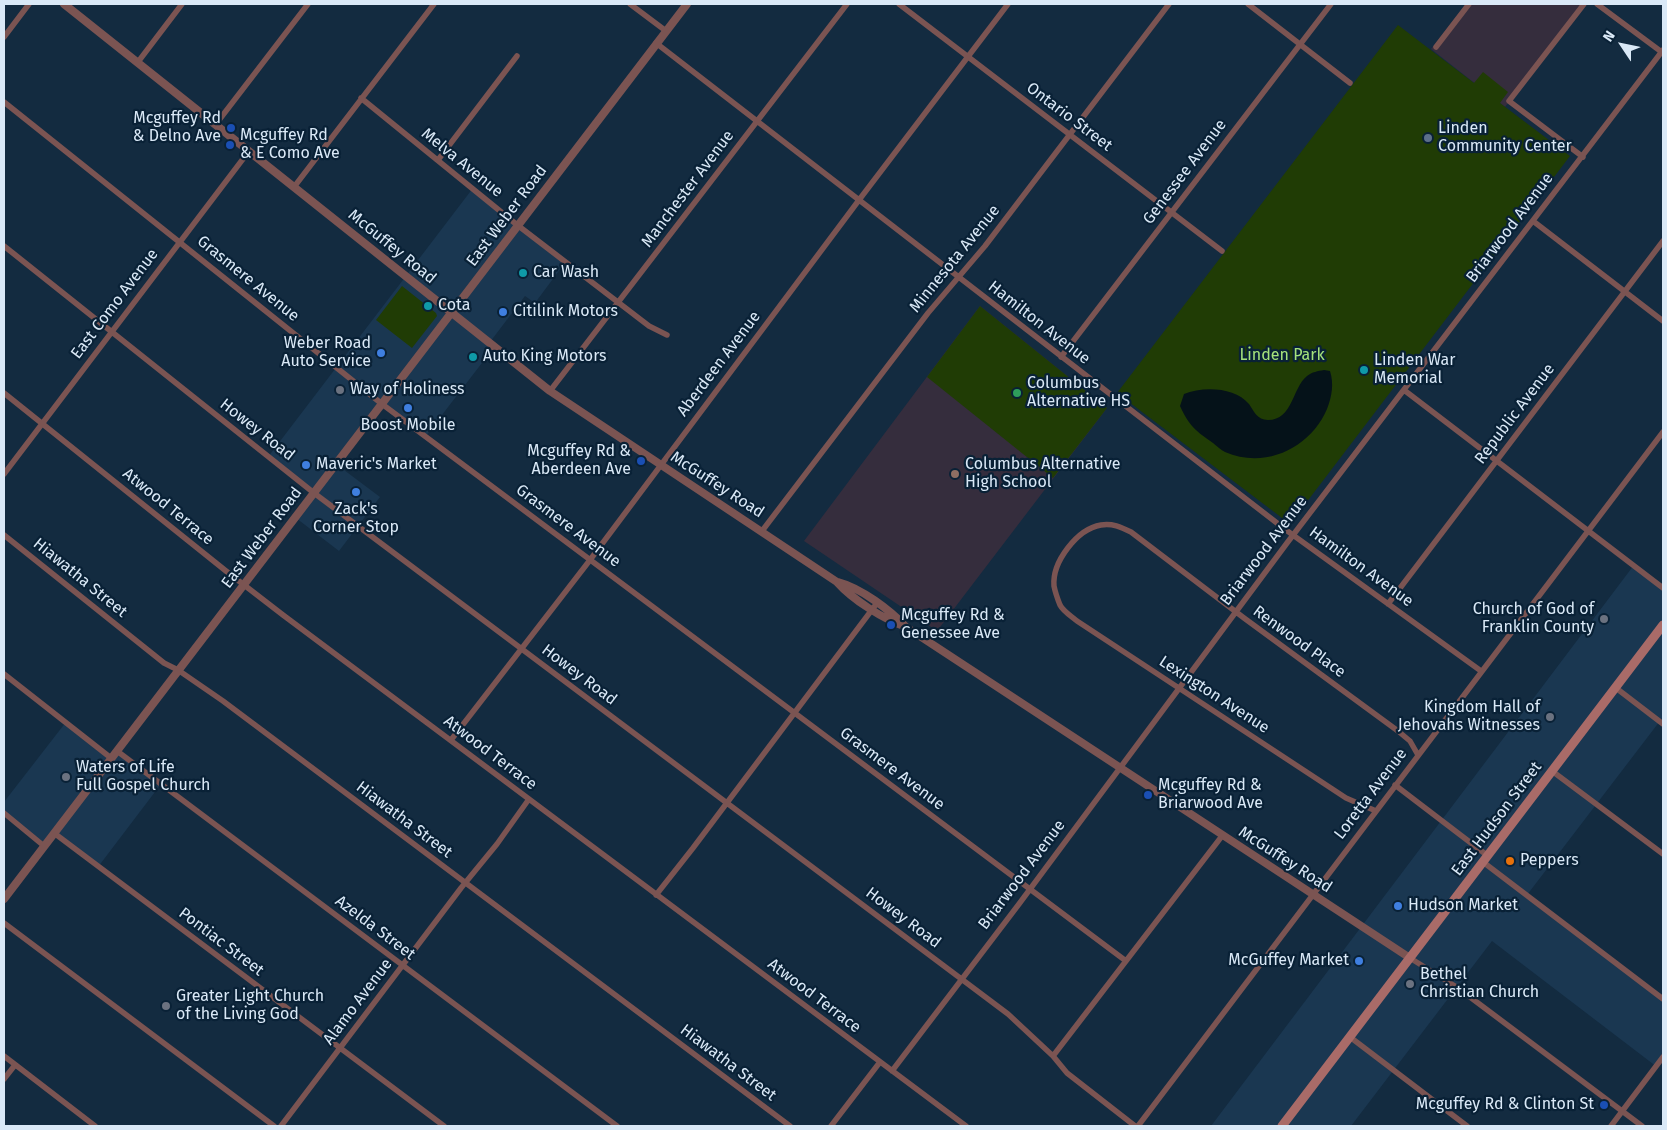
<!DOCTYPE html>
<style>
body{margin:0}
#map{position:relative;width:1667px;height:1130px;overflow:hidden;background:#132b40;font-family:"Fira Sans",sans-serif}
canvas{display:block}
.frame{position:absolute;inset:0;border:5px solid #dae9f7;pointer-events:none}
.north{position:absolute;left:1597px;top:20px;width:50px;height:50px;-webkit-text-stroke:4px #092136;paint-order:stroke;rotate:304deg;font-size:14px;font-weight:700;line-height:20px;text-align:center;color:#dae9f7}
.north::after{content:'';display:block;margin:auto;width:18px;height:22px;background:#dae9f7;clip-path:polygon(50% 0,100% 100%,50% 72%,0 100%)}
</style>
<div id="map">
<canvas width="1667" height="1130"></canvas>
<div class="frame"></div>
<div class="north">N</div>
</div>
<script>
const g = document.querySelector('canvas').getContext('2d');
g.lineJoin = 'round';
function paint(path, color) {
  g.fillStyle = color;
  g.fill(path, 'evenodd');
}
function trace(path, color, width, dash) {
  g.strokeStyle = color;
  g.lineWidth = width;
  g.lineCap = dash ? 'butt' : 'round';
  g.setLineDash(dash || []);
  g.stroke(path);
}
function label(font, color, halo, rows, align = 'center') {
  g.font = font + ' "Fira Sans",sans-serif';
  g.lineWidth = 4.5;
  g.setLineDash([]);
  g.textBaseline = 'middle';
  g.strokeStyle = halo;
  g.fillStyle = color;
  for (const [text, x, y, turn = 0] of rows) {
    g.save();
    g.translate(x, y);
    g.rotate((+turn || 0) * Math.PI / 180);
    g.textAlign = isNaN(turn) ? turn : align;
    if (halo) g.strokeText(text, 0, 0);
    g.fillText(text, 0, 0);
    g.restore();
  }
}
paint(new Path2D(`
 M473 188 567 260 535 303 525 296 490 342 495 346 425 437 382 404 336 464 380 497 339 551 296 518 315 493 268 457Z
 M1634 565 1663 588V717L1527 895 1663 999V1059L1657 1067 1492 941 1351 1126H1211Z
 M66 722 110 758 118 750 161 784 98 867 55 834 45 845 4 813V802Z`), '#1a3751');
paint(new Path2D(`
 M1466 4H1584L1505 107 1431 49Z
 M980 306 1107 408 937 631 804 541Z`), '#352d3d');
paint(new Path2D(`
 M1398 25 1474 83 1483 72 1508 92 1500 103 1570 156 1290 524 1117 393Z
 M402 286 436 313 437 316 412 348 376 320Z
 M980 306 1107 408 1053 478 927 377Z`), '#203c05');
paint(new Path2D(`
 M1324 370 1330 371C1334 384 1332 396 1327 409 1311 447 1266 470 1225 452 1221 450 1217 446 1213 443 1196 431 1189 426 1180 406L1184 394C1203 386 1235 387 1249 404 1254 411 1257 420 1268 420 1293 420 1292 388 1307 376 1312 372 1318 371 1324 370Z`), '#051219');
trace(new Path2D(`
 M630 4 666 31
 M899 4 1222 251
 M1248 4 1350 83
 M1597 4 1663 53
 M4 37 29 4
 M656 43 1286 530 1481 671
 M1436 47 1469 4
 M138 62 182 4
 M361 98 516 224 649 326 667 335
 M4 102 382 404 1126 961
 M216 124 308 4
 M1583 157 1509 101 1584 4
 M438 160 517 56
 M294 187 434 4
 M1533 221 1663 321
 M4 246 314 493 1008 1014 1053 1056 1067 1073 1135 1126
 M1061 357 1331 4
 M1404 390 1663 588
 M550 391 847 4
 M4 393 226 571 283 615 966 1126
 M4 474 249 151
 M762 531 928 313 985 246 1169 4
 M4 535 164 663 178 670 223 701 790 1126
 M1388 604 1663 241
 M4 674 111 758
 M1616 688 1663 724
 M451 740 590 560 859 200 1008 4
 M117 751 617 1126
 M1552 771 1663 854
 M1395 785 1488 856
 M1376 811 1346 798 1077 621C1071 616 1063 611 1060 605 1058 600 1055 591 1054 586 1052 562 1077 529 1101 525 1112 523 1121 527 1131 532L1244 618 1398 731 1410 741 1418 755
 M4 813 44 846
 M54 833 444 1126
 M1483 862 1663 999
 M656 895 693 848 877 603
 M4 923 274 1126
 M1410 958 1458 988 1642 1126
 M1350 1037 1467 1126
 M4 1056 95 1126
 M1053 1056 1222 836
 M892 1071 1019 904 1287 543 1663 50
 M4 1079 15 1065
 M281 1126 461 888 497 844 529 799
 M831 1126 880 1062
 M1138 1126 1663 432
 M1611 1126 1663 1057`), '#7b5452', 5.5);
trace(new Path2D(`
 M64 4 550 391 837 582C853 600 883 619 906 627
 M838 582C861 588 890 610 906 627L1410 958
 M4 899 687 4`), '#7b5452', 8);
trace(new Path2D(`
 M1282 1126 1663 625`), '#a96b68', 9);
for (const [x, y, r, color] of [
 [231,128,5,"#1a4fb4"],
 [1428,138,5,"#5c6f8a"],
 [230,145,5,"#1a4fb4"],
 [523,273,5,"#0f9aa8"],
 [428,306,5,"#0f9aa8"],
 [503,312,5,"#3f7fe0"],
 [381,353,5,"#3f7fe0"],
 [473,357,5,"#0f9aa8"],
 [1364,370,5,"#0f9aa8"],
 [340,390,5,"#6b7280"],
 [1017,393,5,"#2e9e5b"],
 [408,408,5,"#3f7fe0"],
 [641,461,5,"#1a4fb4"],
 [306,465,5,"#3f7fe0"],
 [955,474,5,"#8d6e63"],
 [356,492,5,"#3f7fe0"],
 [1604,619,5,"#6b7280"],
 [891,625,5,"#1a4fb4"],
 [1550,717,5,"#6b7280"],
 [66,777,5,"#6b7280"],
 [1148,795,5,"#1a4fb4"],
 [1510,861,5,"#e8710a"],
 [1398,906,5,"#3f7fe0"],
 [1359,961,5,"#3f7fe0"],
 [1410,984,5,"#6b7280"],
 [166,1006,5,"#6b7280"],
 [1604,1105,5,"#1a4fb4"]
]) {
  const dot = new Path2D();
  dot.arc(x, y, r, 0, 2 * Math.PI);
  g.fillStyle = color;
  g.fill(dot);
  trace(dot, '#092136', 2);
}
label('16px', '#dae9f7', '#092136', [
 ["Ontario Street",1069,117,37],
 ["Melva Avenue",462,163,39],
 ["Genessee Avenue",1185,172,-53],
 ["Manchester Avenue",688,189,-53],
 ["East Weber Road",507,216,-53],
 ["Briarwood Avenue",1510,228,-53],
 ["McGuffey Road",392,247,39],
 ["Minnesota Avenue",955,259,-51],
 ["Grasmere Avenue",248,279,39],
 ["East Como Avenue",115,304,-53],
 ["Hamilton Avenue",1039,323,38],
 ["Aberdeen Avenue",719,364,-53],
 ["Republic Avenue",1515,414,-53],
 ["Howey Road",257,430,38],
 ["McGuffey Road",717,485,33],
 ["Atwood Terrace",168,507,39],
 ["Grasmere Avenue",568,526,37],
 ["East Weber Road",262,538,-53],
 ["Briarwood Avenue",1264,551,-53],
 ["Hamilton Avenue",1361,567,36],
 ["Hiawatha Street",80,578,39],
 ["Renwood Place",1299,642,36],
 ["Howey Road",579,675,37],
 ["Lexington Avenue",1214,695,33],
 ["Atwood Terrace",490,753,37],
 ["Grasmere Avenue",892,769,37],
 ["Loretta Avenue",1371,794,-53],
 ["East Hudson Street",1497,819,-53],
 ["Hiawatha Street",404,820,37],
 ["McGuffey Road",1285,860,33],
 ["Briarwood Avenue",1022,875,-53],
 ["Howey Road",903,918,37],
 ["Azelda Street",375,928,37],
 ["Pontiac Street",221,942,37],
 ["Atwood Terrace",814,996,37],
 ["Alamo Avenue",358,1002,-53],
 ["Hiawatha Street",728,1063,37]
]);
label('16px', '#dae9f7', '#092136', [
 ["Mcguffey Rd",221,119,"right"],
 ["& Delno Ave",221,137,"right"],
 ["Linden",1438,129],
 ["Community Center",1438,147],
 ["Mcguffey Rd",240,136],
 ["& E Como Ave",240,154],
 ["Car Wash",533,273],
 ["Cota",438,306],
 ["Citilink Motors",513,312],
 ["Weber Road",371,344,"right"],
 ["Auto Service",371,362,"right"],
 ["Auto King Motors",483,357],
 ["Linden War",1374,361],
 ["Memorial",1374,379],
 ["Columbus",1027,384],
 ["Alternative HS",1027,402],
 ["Way of Holiness",350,390],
 ["Boost Mobile",408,426,"center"],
 ["Mcguffey Rd &",631,452,"right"],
 ["Aberdeen Ave",631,470,"right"],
 ["Maveric's Market",316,465],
 ["Columbus Alternative",965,465],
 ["High School",965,483],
 ["Zack's",356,510,"center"],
 ["Corner Stop",356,528,"center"],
 ["Church of God of",1594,610,"right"],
 ["Franklin County",1594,628,"right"],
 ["Mcguffey Rd &",901,616],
 ["Genessee Ave",901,634],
 ["Kingdom Hall of",1540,708,"right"],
 ["Jehovahs Witnesses",1540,726,"right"],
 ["Waters of Life",76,768],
 ["Full Gospel Church",76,786],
 ["Mcguffey Rd &",1158,786],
 ["Briarwood Ave",1158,804],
 ["Peppers",1520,861],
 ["Hudson Market",1408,906],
 ["McGuffey Market",1349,961,"right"],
 ["Bethel",1420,975],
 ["Christian Church",1420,993],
 ["Greater Light Church",176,997],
 ["of the Living God",176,1015],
 ["Mcguffey Rd & Clinton St",1594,1105,"right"]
], 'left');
label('16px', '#a5e27b', '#092136', [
 ["Linden Park",1282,356]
]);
</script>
